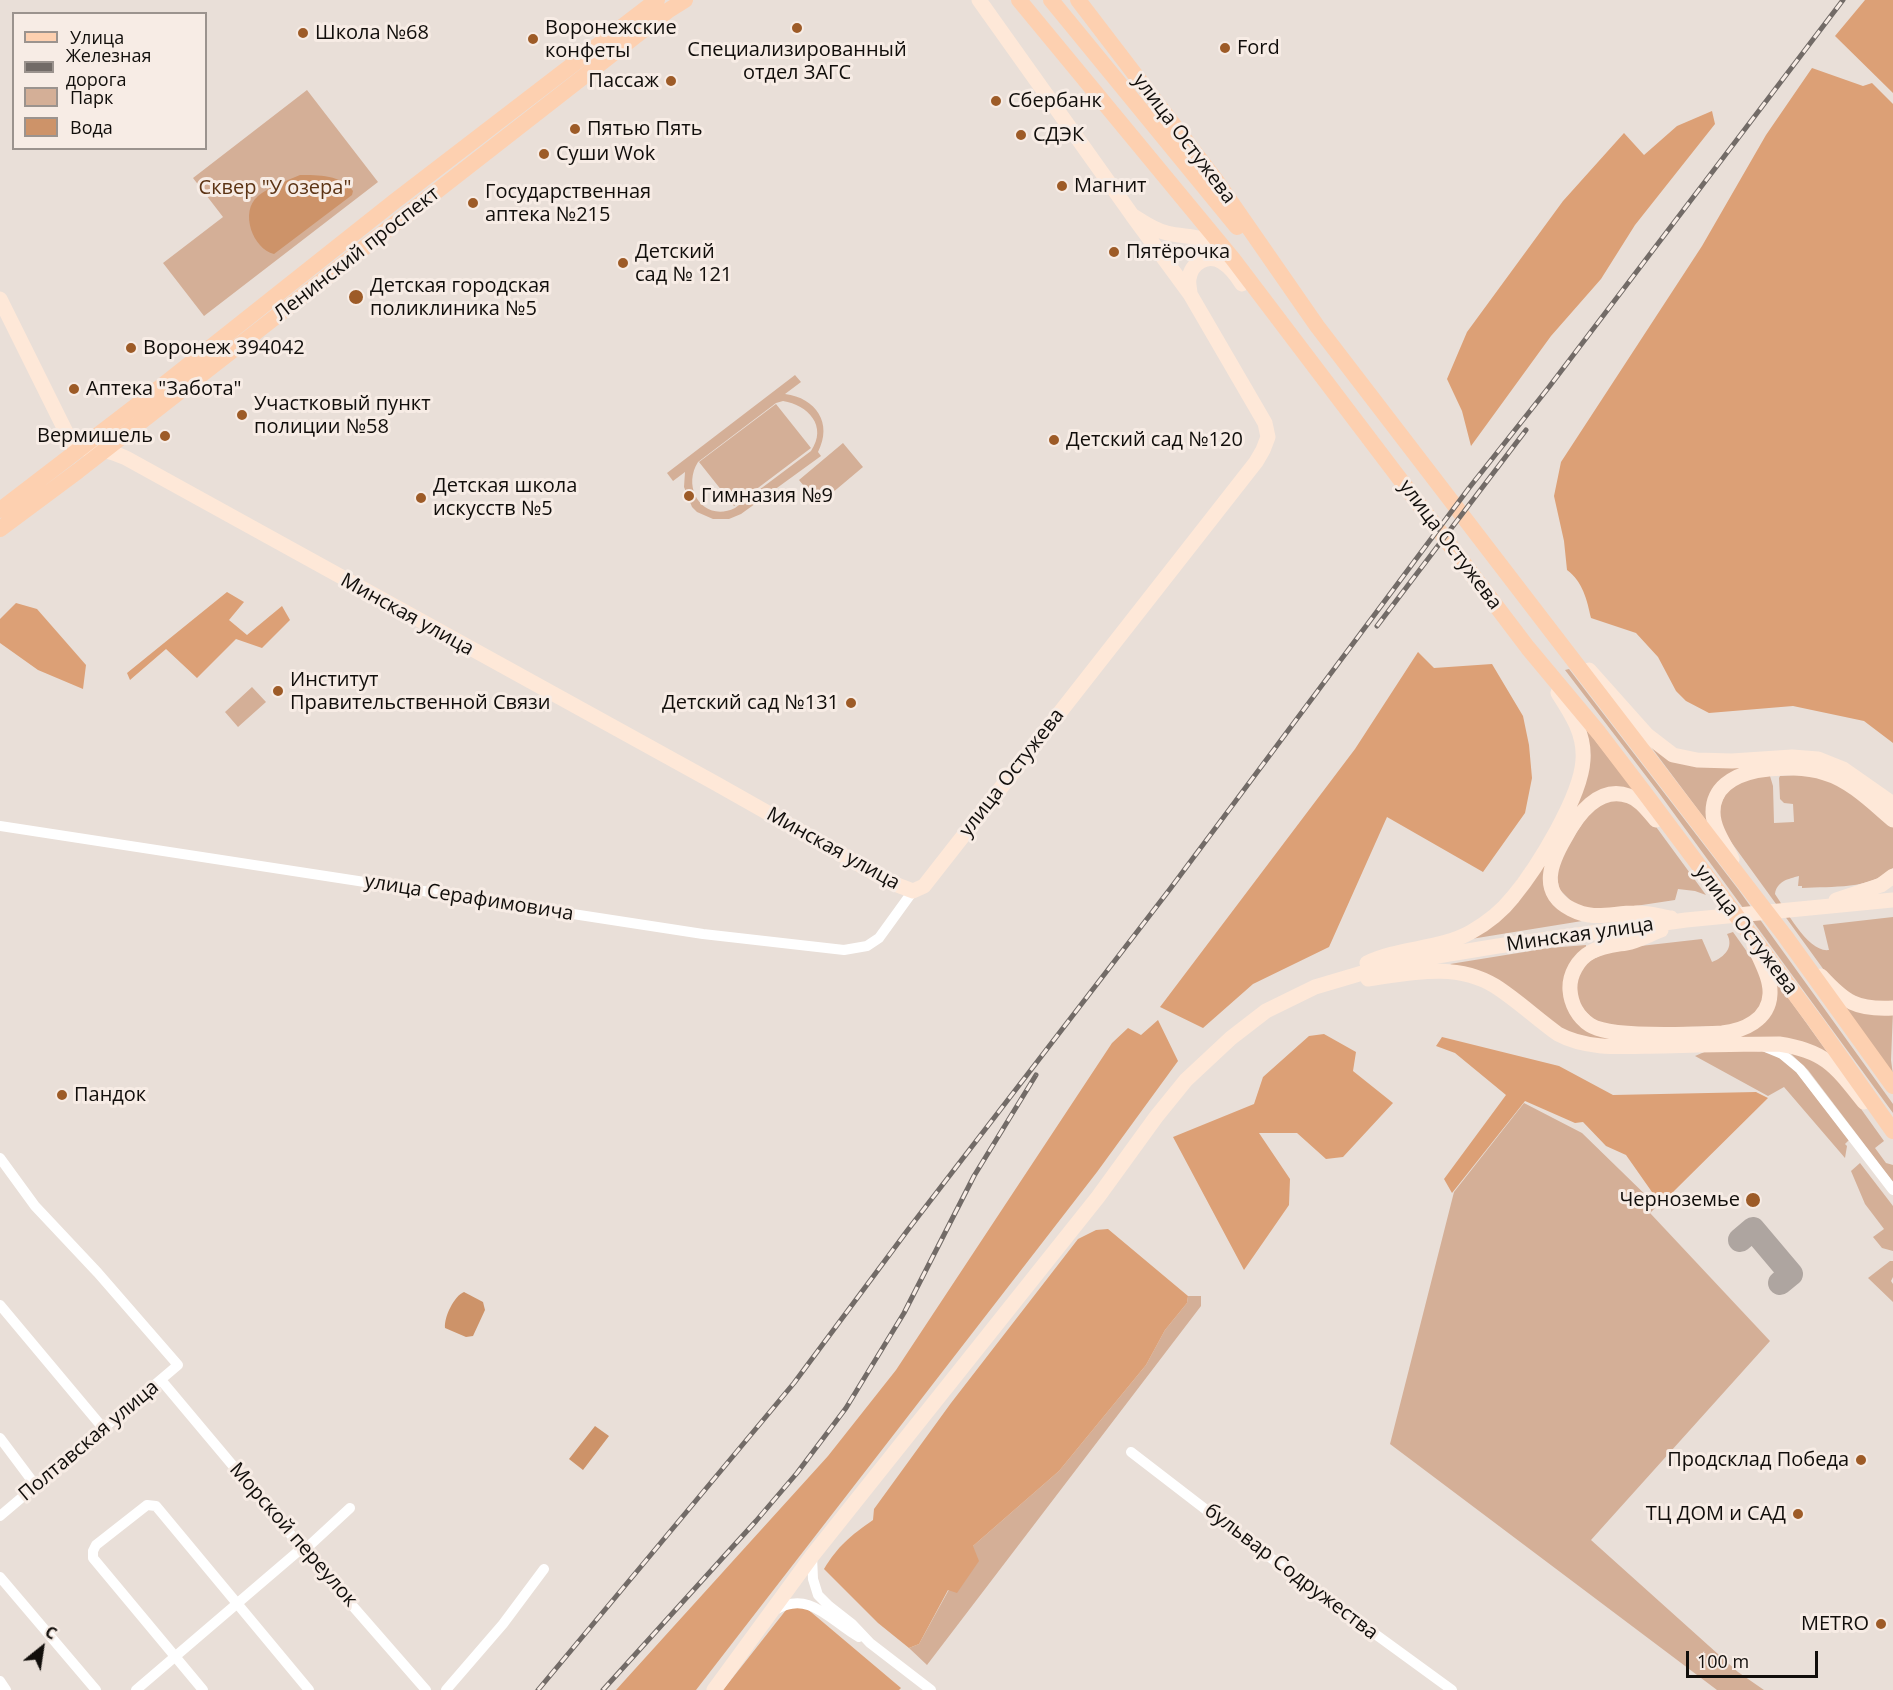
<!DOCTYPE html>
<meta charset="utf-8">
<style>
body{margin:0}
#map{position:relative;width:1893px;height:1690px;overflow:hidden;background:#e9dfd8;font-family:"Open Sans",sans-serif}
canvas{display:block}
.legend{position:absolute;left:12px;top:12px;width:195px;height:138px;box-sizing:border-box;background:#f7ece5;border:2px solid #9b938e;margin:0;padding:8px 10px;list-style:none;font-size:18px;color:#110e0b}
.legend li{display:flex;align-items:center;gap:12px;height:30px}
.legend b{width:30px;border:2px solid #9b938e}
.north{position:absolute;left:12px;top:1618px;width:60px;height:60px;-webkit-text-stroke:4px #f7ece5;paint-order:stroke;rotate:30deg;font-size:16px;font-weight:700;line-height:24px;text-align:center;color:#110e0b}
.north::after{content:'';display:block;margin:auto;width:21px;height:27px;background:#110e0b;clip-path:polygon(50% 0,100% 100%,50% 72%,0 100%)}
.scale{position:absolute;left:1686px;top:1651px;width:132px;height:27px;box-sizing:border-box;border:3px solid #110e0b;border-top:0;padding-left:8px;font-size:18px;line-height:21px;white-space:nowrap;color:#110e0b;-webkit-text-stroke:4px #f7ece5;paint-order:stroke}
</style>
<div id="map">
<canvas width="1893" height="1690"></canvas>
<ul class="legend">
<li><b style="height:8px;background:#fdd0b0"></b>Улица</li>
<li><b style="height:8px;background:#726b67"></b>Железная дорога</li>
<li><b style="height:16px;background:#d4af97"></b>Парк</li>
<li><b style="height:16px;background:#cd9369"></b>Вода</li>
</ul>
<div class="north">С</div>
<div class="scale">100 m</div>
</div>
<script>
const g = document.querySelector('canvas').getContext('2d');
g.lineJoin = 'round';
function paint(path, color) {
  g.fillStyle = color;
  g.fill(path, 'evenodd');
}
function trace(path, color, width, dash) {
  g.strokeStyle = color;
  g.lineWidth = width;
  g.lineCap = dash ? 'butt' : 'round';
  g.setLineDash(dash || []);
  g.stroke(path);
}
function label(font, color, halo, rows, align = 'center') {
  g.font = font + ' "Open Sans",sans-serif';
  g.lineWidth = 6;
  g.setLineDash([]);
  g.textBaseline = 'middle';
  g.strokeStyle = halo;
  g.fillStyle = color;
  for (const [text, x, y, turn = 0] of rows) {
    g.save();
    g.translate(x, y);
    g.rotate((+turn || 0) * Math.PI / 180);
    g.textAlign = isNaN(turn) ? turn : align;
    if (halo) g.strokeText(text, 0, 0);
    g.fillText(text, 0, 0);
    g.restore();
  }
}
paint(new Path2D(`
 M307 90 378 182 204 316 163 263 223 217 193 178Z
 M795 375 801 382 785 394C816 398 833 423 818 452L821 456 741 514 729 519H713L697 512 692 507 684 487 685 472 673 481 667 473ZM783 401C808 405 828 426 811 451L735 508C704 523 681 489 698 462L776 403Z
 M776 404 811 448 734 506 699 462Z
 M843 443 863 467 819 504 799 480Z
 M1569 669 1738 889 1893 1104V1113L1659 793 1565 670Z
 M252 687 266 702 238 727 225 712Z
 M1583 725 1637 794 1601 791 1546 877 1582 919V921L1471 939 1480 932 1578 796Z
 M1648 743 1653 747 1843 776 1735 772 1711 827Z
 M1811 774 1839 784 1893 827V868C1870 890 1832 886 1802 888V886H1798L1799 876C1788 879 1777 881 1775 894 1786 910 1808 953 1829 950L1823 925 1893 917V1002L1870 1003 1837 988 1726 835 1719 821 1720 802 1728 788 1751 777 1770 776 1773 786 1774 823 1794 822 1793 804 1784 803 1780 799 1779 778 1780 776Z
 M1619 798 1643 809 1706 895 1695 891 1678 889 1675 900 1622 908H1585L1572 902 1559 889 1557 876 1560 858 1593 807Z
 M1733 932 1760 970 1766 994 1755 1015 1735 1026 1630 1028 1598 1024 1577 1003 1576 975 1583 964 1614 949 1702 939 1712 962C1725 957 1734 947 1727 934Z
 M1586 945V948L1566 981 1596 1034 1760 1024 1769 971 1830 1056 1603 1041 1573 1037 1450 964 1549 948Z
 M1840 1001 1893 1011 1891 1060 1893 1075Z
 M1709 1050H1753L1771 1053 1791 1065 1849 1140 1845 1144 1847 1146 1845 1158 1784 1087 1768 1096 1695 1056Z
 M1790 1053 1808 1054 1841 1081 1884 1141 1875 1148 1886 1163 1893 1165V1182L1808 1070Z
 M1524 1103 1582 1133 1657 1206 1650 1213 1770 1341 1591 1540 1738 1672 1764 1690H1717L1390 1444 1454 1192Z
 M1860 1163 1893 1206V1251L1882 1248 1873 1237 1884 1229 1865 1204 1851 1171Z
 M1890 1261H1893V1277L1891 1281 1893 1284V1302L1868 1278Z
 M1188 1296H1201V1306L927 1665 909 1648 919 1644 973 1546 1059 1471 1146 1365 1165 1330 1187 1303Z`), '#d4af97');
paint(new Path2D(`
 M1865 0H1893V93L1835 36Z
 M1812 68 1863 86 1872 83 1893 104V743L1864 721 1793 706 1709 713 1686 701 1676 691 1658 657 1636 633 1591 618C1587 600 1583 582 1567 570L1564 541 1554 496 1561 462 1702 246 1766 135Z
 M1712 111 1715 124 1635 225 1601 279 1551 336 1471 446 1462 411 1447 379 1467 332 1563 201 1624 133 1644 155 1677 126Z
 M227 592 244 602 229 620 247 635 282 606 290 620 262 648 236 639 197 678 166 649 130 680 127 673Z
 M16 603 37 609 86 665 83 689 38 670 0 643V619Z
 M1418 652 1434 668 1492 664 1523 716 1529 745 1532 778 1525 813 1483 872 1387 817 1329 947 1253 984 1203 1028 1160 1007 1355 749Z
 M1158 1020 1178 1061 1097 1172 696 1690H616L828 1456 896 1370 1112 1043 1128 1028 1141 1035Z
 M1324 1034 1356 1052 1353 1071 1393 1103 1343 1157 1326 1159 1297 1133H1259L1290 1179 1289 1205 1244 1270 1173 1137 1254 1104 1263 1077 1309 1036Z
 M1442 1037 1559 1066 1613 1095 1756 1092 1768 1098 1673 1192 1659 1202 1626 1155 1606 1146 1583 1122 1575 1123 1525 1101 1452 1193 1444 1179 1506 1095 1455 1053 1436 1046Z
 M1108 1229 1188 1296 1187 1303 1165 1330 1146 1365 1059 1471 973 1546 979 1561 957 1593 948 1590 919 1644 909 1648 878 1623 824 1569C838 1546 850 1536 873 1520L874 1509 951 1403 1078 1239 1096 1230Z
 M805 1607 901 1688 899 1690H723L786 1610 792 1608Z`), '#dca076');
paint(new Path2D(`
 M300 175C317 175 343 175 353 191L352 195 274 254C253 249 239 212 258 196 269 187 286 181 300 175Z
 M464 1292 483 1302 485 1310 473 1336 466 1337 445 1328C444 1317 454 1296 464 1292Z
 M595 1426 609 1436 583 1470 569 1459Z`), '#cd9369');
trace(new Path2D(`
 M1740 1240 1753 1229 1791 1274 1780 1283`), '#aea5a0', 24);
trace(new Path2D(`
 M0 826 703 934 844 950 867 946 879 938 913 891
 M1765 1047 1782 1054 1800 1069 1893 1190
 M0 1158 35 1206 98 1273 178 1365 0 1516
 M0 1305 103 1428
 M161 1380 302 1548 426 1690
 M0 1438 36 1486
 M1131 1452 1231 1529 1452 1690
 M812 1556 813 1579 818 1595 829 1606 852 1624 870 1643 931 1690
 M0 1577 96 1690
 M775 1610C810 1589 831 1622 859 1637
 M0 1681 6 1690
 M136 1690 302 1548 310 1545 350 1508
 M203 1690 93 1558V1551L96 1545 147 1505 156 1506 309 1690
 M446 1690 503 1624 544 1569`), '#fff', 10);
trace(new Path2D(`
 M979 0 1132 215C1143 222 1154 230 1167 233 1188 238 1204 234 1222 250
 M1190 294C1190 289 1188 284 1189 279 1191 263 1208 253 1222 262 1230 267 1237 276 1242 284
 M0 299 66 432 79 449C96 447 110 451 126 458L715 783 892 883 913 891 924 886 1256 462 1263 450 1268 437 1265 423 1190 294 1132 215
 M1589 670 1647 735 1673 755 1697 760 1732 761 1792 757 1818 759 1843 769 1893 804
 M1656 820C1648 811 1641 800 1629 796 1599 785 1577 815 1565 838 1551 862 1538 892 1571 909 1594 921 1611 913 1635 913 1646 912 1659 916 1671 918
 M1732 859C1725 845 1713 829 1713 812 1713 764 1792 763 1825 773 1850 780 1873 803 1893 820
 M1836 900 1881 885 1893 876
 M1661 930C1650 934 1638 941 1626 943 1614 945 1602 946 1591 952 1578 959 1569 975 1570 990 1571 1004 1578 1017 1590 1025 1612 1039 1694 1034 1722 1033 1743 1031 1769 1020 1770 994 1771 978 1760 960 1754 945
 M1367 963C1400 947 1439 950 1471 932 1487 923 1502 911 1513 897 1537 868 1581 797 1583 760 1585 734 1571 713 1558 693
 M1821 976C1845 1002 1856 1010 1893 1008
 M1368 979C1411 973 1456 962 1495 986 1517 1000 1537 1019 1558 1034 1589 1051 1629 1046 1663 1046 1701 1045 1740 1044 1779 1044 1826 1051 1836 1067 1864 1102
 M714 1690 812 1556 1098 1197 1156 1117 1186 1080 1231 1038 1266 1011 1315 987 1386 966 1425 958 1498 946 1686 920 1893 900`), '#fee8d8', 15);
trace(new Path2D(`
 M1019 0 1233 259 1528 648 1599 733 1644 792 1815 1021 1893 1131
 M1051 0 1237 227
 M1078 0 1215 179 1317 326 1785 936 1893 1086
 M0 510 163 385 395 201 657 0
 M0 529 78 471 669 10 685 0`), '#fdd0b0', 16);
const rail = new Path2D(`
 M1377 626 1526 430
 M538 1690 794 1383 907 1231 1170 889 1469 488 1549 387 1843 0
 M603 1690 756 1521 797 1473 846 1408 904 1313 974 1176 1036 1075`);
trace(rail, '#726b67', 5);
trace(rail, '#f7ece5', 3, [9]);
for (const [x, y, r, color] of [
 [797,28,6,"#9d5b27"],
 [303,33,6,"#9d5b27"],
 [533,39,6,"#9d5b27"],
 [1225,48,6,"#9d5b27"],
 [671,81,6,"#9d5b27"],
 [996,101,6,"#9d5b27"],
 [575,129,6,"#9d5b27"],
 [1021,135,6,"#9d5b27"],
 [544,154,6,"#9d5b27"],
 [1062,186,6,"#9d5b27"],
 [473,203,6,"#9d5b27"],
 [1114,252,6,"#9d5b27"],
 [623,263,6,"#9d5b27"],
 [356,297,8,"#9d5b27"],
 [131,348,6,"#9d5b27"],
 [74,389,6,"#9d5b27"],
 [242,415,6,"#9d5b27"],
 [165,436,6,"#9d5b27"],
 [1054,440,6,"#9d5b27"],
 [689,496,6,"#9d5b27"],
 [421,498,6,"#9d5b27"],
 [278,691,6,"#9d5b27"],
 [851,703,6,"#9d5b27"],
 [62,1095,6,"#9d5b27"],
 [1753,1200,8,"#9d5b27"],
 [1861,1460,6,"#9d5b27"],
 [1798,1514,6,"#9d5b27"],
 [1881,1624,6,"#9d5b27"]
]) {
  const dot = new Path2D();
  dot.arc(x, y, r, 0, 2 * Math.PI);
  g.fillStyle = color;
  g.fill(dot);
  trace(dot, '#f7ece5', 2);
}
label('20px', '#110e0b', '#f7ece5', [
 ["Воронежские",545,28],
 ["конфеты",545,51],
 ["Школа №68",315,33],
 ["Ford",1237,48],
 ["Специализированный",797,50,"center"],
 ["отдел ЗАГС",797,73,"center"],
 ["Пассаж",659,81,"right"],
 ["Сбербанк",1008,101],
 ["Пятью Пять",587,129],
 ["СДЭК",1033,135],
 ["Суши Wok",556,154],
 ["Магнит",1074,186],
 ["Государственная",485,192],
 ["аптека №215",485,215],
 ["Детский",635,252],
 ["сад № 121",635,275],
 ["Пятёрочка",1126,252],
 ["Детская городская",370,286],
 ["поликлиника №5",370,309],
 ["Воронеж 394042",143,348],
 ["Аптека \"Забота\"",86,389],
 ["Участковый пункт",254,404],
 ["полиции №58",254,427],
 ["Вермишель",153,436,"right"],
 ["Детский сад №120",1066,440],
 ["Детская школа",433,486],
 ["искусств №5",433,509],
 ["Гимназия №9",701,496],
 ["Институт",290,680],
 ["Правительственной Связи",290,703],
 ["Детский сад №131",839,703,"right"],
 ["Пандок",74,1095],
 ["Черноземье",1740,1200,"right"],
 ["Продсклад Победа",1849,1460,"right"],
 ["ТЦ ДОМ и САД",1786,1514,"right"],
 ["METRO",1869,1624,"right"]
], 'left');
label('20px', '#110e0b', '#f7ece5', [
 ["улица Остужева",1184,139,53],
 ["Ленинский проспект",357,254,-38],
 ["улица Остужева",1450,545,53],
 ["Минская улица",407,615,29],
 ["улица Остужева",1012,773,-52],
 ["Минская улица",833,849,29],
 ["улица Серафимовича",469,898,9],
 ["улица Остужева",1746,930,53],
 ["Минская улица",1580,935,-8],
 ["Полтавская улица",89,1441,-40],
 ["Морской переулок",293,1535,49],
 ["бульвар Содружества",1291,1572,37]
]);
label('20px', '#5c3415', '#f7ece5', [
 ["Сквер \"У озера\"",275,188]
]);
</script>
